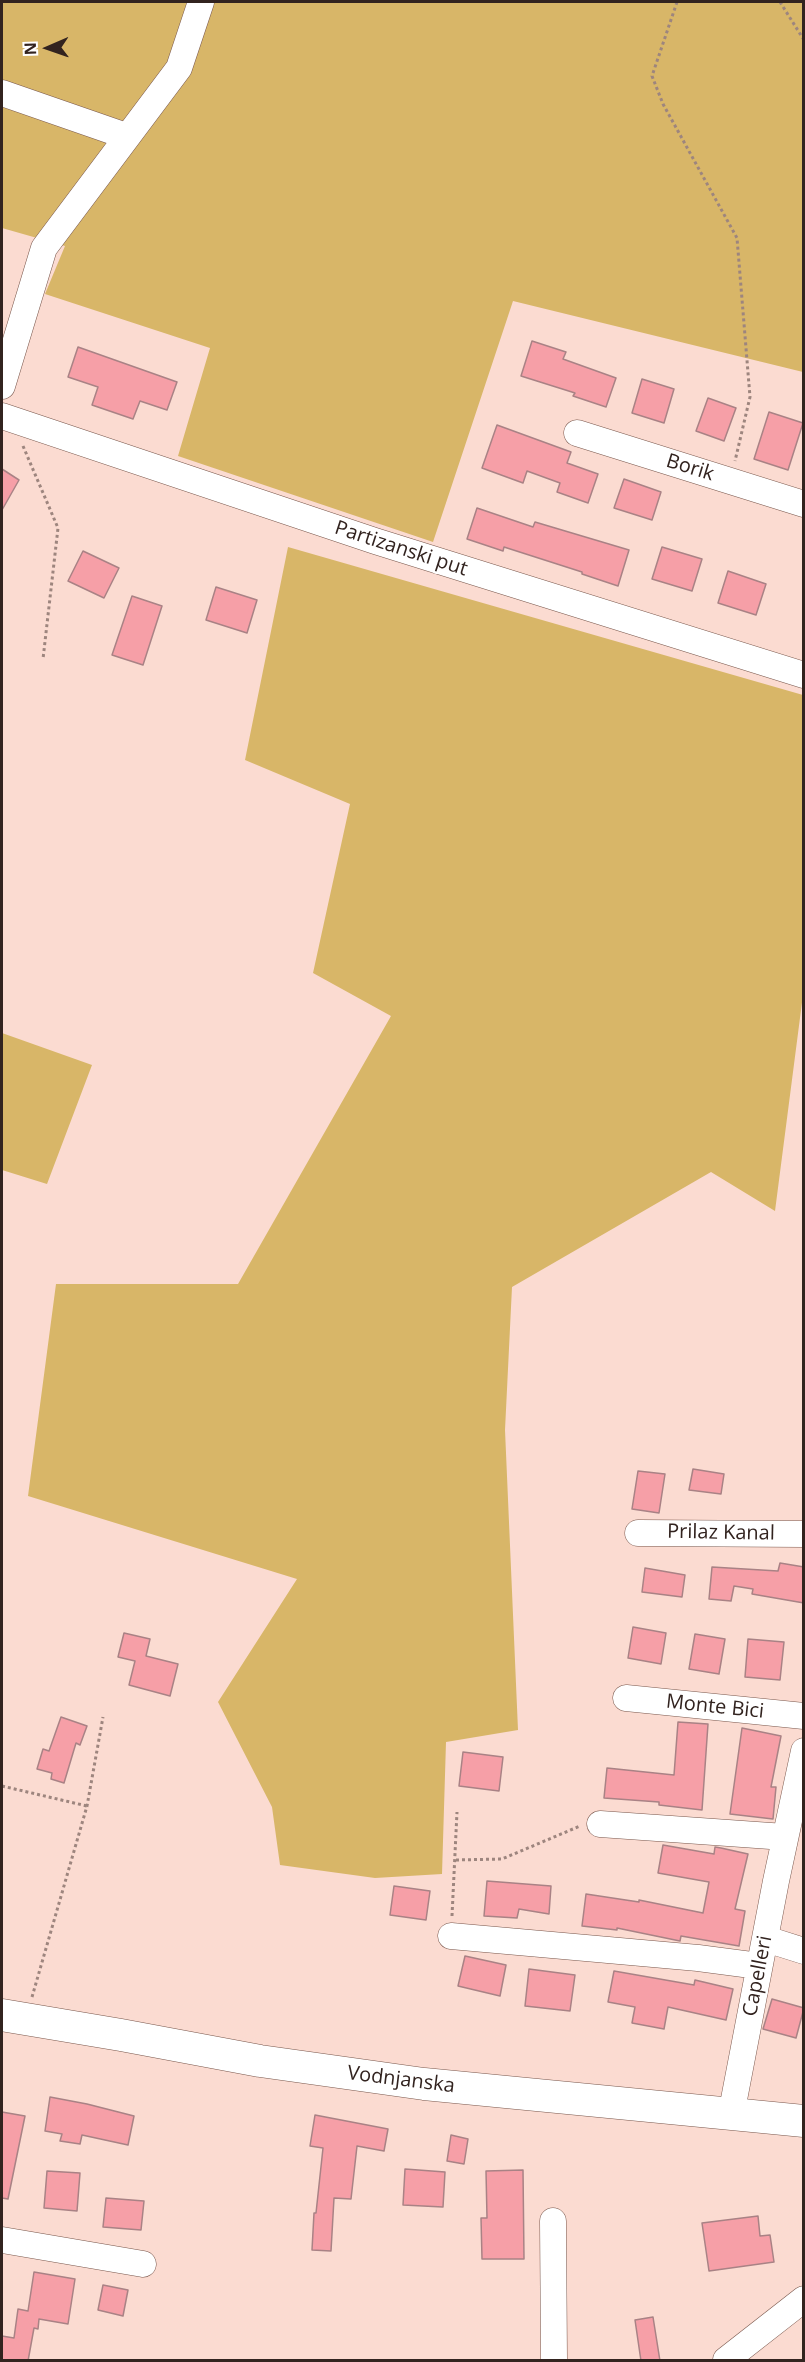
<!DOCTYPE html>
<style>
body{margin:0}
#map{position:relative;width:805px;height:2362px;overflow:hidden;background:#fbdbd1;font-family:"Open Sans",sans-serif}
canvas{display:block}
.frame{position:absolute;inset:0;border:3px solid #32231f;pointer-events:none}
.north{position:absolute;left:18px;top:18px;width:60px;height:60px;-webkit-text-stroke:4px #fff;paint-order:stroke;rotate:268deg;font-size:16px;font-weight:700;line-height:24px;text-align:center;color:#32231f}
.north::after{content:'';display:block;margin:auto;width:21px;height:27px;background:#32231f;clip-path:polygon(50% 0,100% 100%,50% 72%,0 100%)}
</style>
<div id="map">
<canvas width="805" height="2362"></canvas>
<div class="frame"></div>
<div class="north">N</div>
</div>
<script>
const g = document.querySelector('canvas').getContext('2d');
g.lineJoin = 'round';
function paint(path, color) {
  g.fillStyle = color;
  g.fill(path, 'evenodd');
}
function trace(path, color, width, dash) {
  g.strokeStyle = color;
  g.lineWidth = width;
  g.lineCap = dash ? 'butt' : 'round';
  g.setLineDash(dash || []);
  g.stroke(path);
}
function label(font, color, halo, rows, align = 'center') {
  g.font = font + ' "Open Sans",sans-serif';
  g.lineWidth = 4.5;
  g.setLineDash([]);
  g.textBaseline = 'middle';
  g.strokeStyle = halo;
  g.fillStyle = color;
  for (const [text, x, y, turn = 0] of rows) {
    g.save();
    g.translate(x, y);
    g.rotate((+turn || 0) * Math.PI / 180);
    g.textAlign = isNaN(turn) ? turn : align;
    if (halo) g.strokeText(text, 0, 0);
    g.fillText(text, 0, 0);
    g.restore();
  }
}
paint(new Path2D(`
 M2 2H803V372L513 301 433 542 178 456 210 348 45 294 65 246 2 228Z
 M288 547 803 695 804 987 775 1211 711 1172 512 1287 505 1430 518 1730 446 1742 442 1874 375 1878 280 1865 272 1807 218 1702 297 1579 28 1496 56 1284H238L391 1016 313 973 350 804 245 760Z
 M2 1033 92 1065 47 1184 2 1170Z`), '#d8b668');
const building = new Path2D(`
 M532 341 566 352 563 359 616 378 606 407 573 396 575 393 521 376Z
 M78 347 177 382 167 410 140 401 133 419 92 405 98 387 68 377Z
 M642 379 674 389 664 423 632 413Z
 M708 398 736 408 724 441 696 431Z
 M769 412 803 423 788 470 754 459Z
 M497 425 571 452 567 463 598 474 588 503 557 492 560 483 527 471 523 483 482 468Z
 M2 469 19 480 2 510Z
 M624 479 661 492 652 520 614 508Z
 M477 508 533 527 535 522 629 550 618 586 582 574V572L504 547 503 551 467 539Z
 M662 547 702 559 692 591 652 579Z
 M83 551 119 568 104 598 68 581Z
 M728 571 766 584 756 615 718 603Z
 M216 587 257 600 247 633 206 620Z
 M132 596 162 606 143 665 112 655Z
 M693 1469 724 1474 721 1494 689 1490Z
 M638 1471 665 1474 659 1513 632 1509Z
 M780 1563 804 1567V1603L752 1594 753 1589 734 1586 731 1601 709 1599 712 1567 778 1571Z
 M645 1568 685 1575 682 1597 642 1592Z
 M633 1627 666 1633 661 1664 628 1658Z
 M124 1633 150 1639 146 1656 178 1664 170 1696 129 1685 135 1661 118 1657Z
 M695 1634 725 1639 719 1674 689 1669Z
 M748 1639 784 1642 780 1680 745 1677Z
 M61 1717 87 1726 80 1745 76 1743 64 1783 51 1779 52 1773 37 1769 43 1749 49 1751Z
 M678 1722 708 1724 702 1810 659 1805V1802L604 1798 607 1768 674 1775Z
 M742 1728 781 1736 771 1787H776L773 1819 730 1814Z
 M463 1752 503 1757 499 1791 459 1786Z
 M663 1845 714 1854 715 1847 721 1848 748 1854 735 1909 745 1911 739 1946 681 1936 680 1941 617 1928V1930L582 1926 586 1894 639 1902V1900L703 1913 709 1882 658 1873Z
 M487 1881 551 1886 549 1914 519 1909 517 1918 484 1916Z
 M394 1886 430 1891 426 1920 390 1915Z
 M465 1956 506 1965 500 1996 458 1986Z
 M529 1969 575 1975 570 2011 525 2006Z
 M614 1971 694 1985 695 1980 733 1989 726 2020 668 2007 664 2029 632 2023 635 2007 608 2002Z
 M772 1999 804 2008 796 2038 763 2029Z
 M50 2097 87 2104 134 2116 128 2145 82 2135 80 2144 60 2141 62 2134 45 2131Z
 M2 2112 25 2116 8 2199 2 2198Z
 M315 2115 388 2129 384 2151 357 2146 351 2199 334 2198 331 2251 312 2250 314 2213H316L323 2148 310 2146Z
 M451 2135 468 2139 464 2164 447 2161Z
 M405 2169 445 2172 443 2207 403 2205Z
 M523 2170 524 2259H482L481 2218H487L486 2171Z
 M47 2171 80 2173 77 2211 44 2208Z
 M106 2198 144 2201 141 2230 103 2227Z
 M758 2216 760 2236 770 2235 774 2262 709 2271 702 2223Z
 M34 2272 75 2279 68 2324 39 2319 38 2329 34 2328 28 2361H2V2336L14 2338 18 2309 28 2311Z
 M103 2285 128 2290 123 2316 98 2310Z
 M653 2317 660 2361H641L635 2320Z`);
paint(building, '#f69fa7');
trace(building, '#a98285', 1.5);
const minor = new Path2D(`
 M2 93 126 136
 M2 386 44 248 179 68 201 2
 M2 416 375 541 804 675
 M577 433 804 504
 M638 1533 804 1534
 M626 1698 804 1716
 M600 1824 785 1837
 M451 1936 698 1958 759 1966
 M766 1939 804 1951
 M731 2115 776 1881 804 1751
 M553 2221 554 2360
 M2 2240 143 2264
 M726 2360 804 2299`);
const major = new Path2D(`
 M2 2015 121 2035 260 2061 424 2084 804 2121`);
trace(minor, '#79574c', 27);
trace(major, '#79574c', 33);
trace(new Path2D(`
 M677 2 652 76 663 104 737 238 750 397 735 461
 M780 2 804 40
 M23 446 58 528 43 659
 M2 1786 87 1806
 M456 1860 502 1859 580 1826
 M452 1916 457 1812
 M32 1997 87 1806 103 1717`), '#9d857e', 3, [3, 3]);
trace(minor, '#fff', 26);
trace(major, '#fff', 32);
label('20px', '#32231f', '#fff', [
 ["Borik",690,468,17],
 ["Partizanski put",401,549,18],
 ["Prilaz Kanal",721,1533,1],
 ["Monte Bici",715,1707,6],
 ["Capelleri",758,1976,-79],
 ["Vodnjanska",401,2080,7]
]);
</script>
